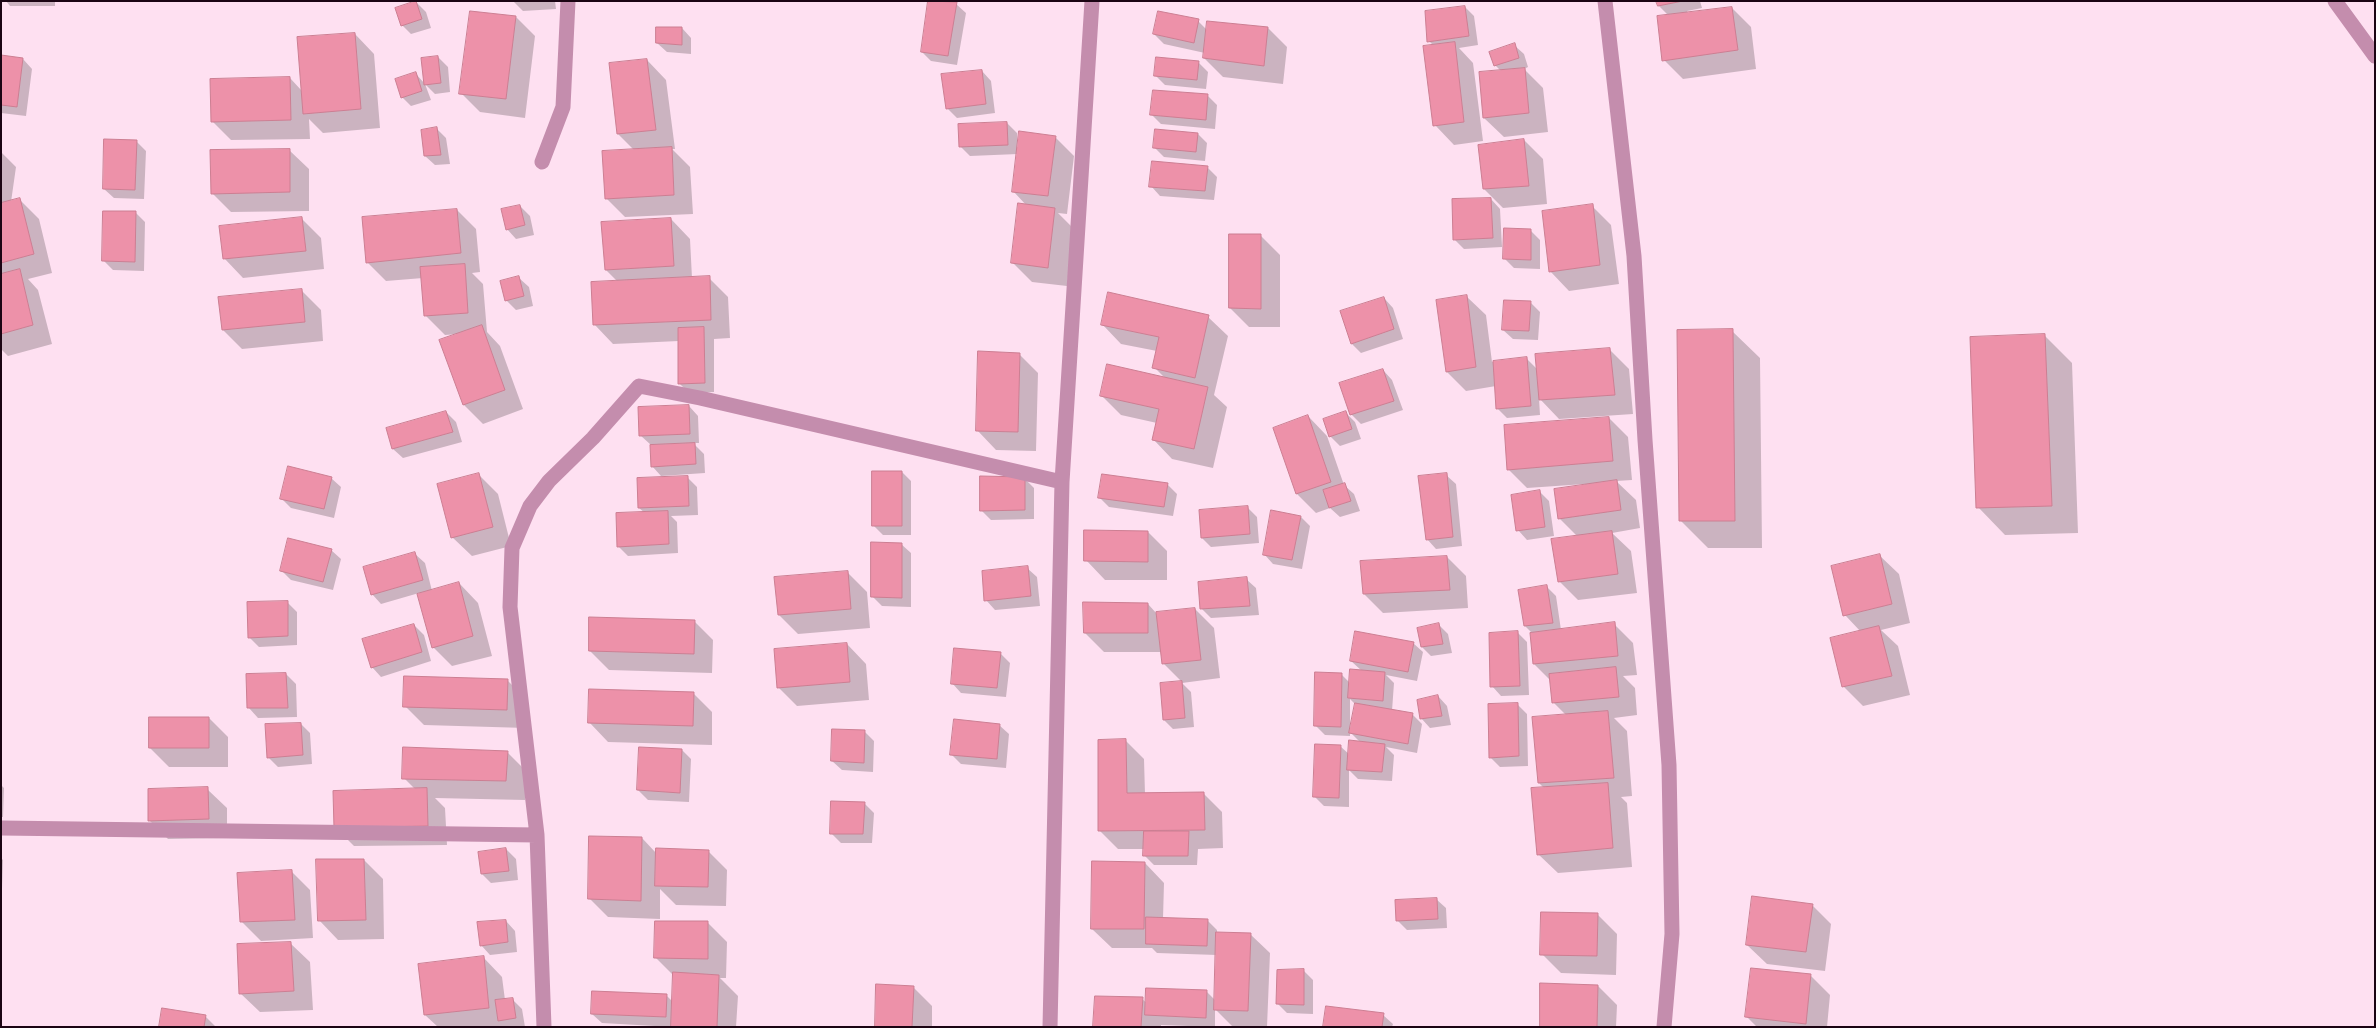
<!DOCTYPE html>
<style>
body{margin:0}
#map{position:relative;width:2376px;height:1028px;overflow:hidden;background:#fee0f1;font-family:Arial,sans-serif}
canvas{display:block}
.frame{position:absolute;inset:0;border:2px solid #1b0413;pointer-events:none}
</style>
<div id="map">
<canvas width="2376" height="1028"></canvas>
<div class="frame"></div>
</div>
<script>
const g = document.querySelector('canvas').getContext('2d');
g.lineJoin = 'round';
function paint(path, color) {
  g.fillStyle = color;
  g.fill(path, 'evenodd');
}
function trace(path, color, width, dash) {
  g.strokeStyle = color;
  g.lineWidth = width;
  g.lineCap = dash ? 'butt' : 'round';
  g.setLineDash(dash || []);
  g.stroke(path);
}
paint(new Path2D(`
 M6 1H55V6H10Z
 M555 1 556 9 523 11 513 1Z
 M929 1 956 4 966 13 957 65 931 61 922 52Z
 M1658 1H1700L1702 8 1687 11 1688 13 1732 8 1751 27 1756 69 1683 79 1664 60 1669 16 1659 6Z
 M416 2 426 12 431 28 411 34 402 25Z
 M1465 7 1474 16 1478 45 1459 48 1473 63 1483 141 1454 145 1435 125 1434 46 1429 41Z
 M516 17 535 36 525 118 480 112 461 93Z
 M1198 21 1207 30 1268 28 1287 47 1283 84 1223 77 1204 58 1205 53 1164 44 1154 34Z
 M682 28 691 38V54L667 52 657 43Z
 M355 34 374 54 380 128 323 133 309 119 310 139 231 140 212 121 290 78 302 91Z
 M1514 45 1524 54 1528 67 1524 69 1543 88 1548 132 1504 137 1484 118 1480 73 1501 71 1495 65Z
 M1 57 23 59 32 69 26 116 1 113Z
 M438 57 448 67 450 92 435 94 425 84 431 100 411 106 402 97 416 74 425 84Z
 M647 60 666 80 675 149H672L690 167 693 214 625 217 606 198 634 150 618 134Z
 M1198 62 1208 72 1206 89 1165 85 1156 76Z
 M982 71 991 81 995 113 957 118 947 108Z
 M1207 95 1217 105 1215 129 1161 124 1152 115Z
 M1007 123 1017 133V147L1055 137 1074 156 1067 214 1058 213 1073 228 1067 286 1032 282 1013 263 1027 206 1013 191 1018 154 970 156 960 146Z
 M437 129 446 138 450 164 435 165 425 156Z
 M1198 134 1207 143 1205 161 1164 157 1154 147Z
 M1524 140 1543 159 1547 204 1503 208 1484 189Z
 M136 141 146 151 144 199 114 198 104 189Z
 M289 150 309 169V211L231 212 212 193Z
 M1 152 16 167 11 202 20 200 39 219 52 273 28 279 38 290 52 344 8 356 1 349Z
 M1207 167 1217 177 1214 200 1160 196 1151 186Z
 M1491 199 1500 209 1502 247 1464 249 1455 240Z
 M520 206 530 216 534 235 516 239 507 229Z
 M1592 206 1611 225 1619 284 1569 291 1550 271Z
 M457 210 476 229 480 272 472 273 483 284 487 332 500 346 523 409 483 424 464 405 458 334 445 335 426 316 423 278 386 281 367 262Z
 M135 212 145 222 144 271 113 270 103 260Z
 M302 219 321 238 324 269 243 278 224 258Z
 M671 219 690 239 692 278H709L728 297 730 338 714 339V392L689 393 679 383V341L613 344 594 324 618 282 606 270Z
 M1531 231 1540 240V269L1514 268 1504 258Z
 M1261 236 1280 255V327H1249L1230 308Z
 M519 278 529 287 533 306 516 310 506 300Z
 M302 291 321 310 323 341 242 349 223 330Z
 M1466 296 1486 315 1492 362 1527 359 1537 369 1610 350 1629 369 1633 414 1559 419 1539 398 1540 415 1507 418 1497 408 1496 386 1466 391 1447 372Z
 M1384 298 1393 308 1403 339 1361 353 1352 344Z
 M1531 303 1540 312 1538 340 1513 339 1503 330Z
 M1208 317 1228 336 1214 395 1227 407 1213 468 1172 459 1153 439 1157 423 1121 415 1102 396 1165 378 1154 367 1157 351 1121 344 1102 324Z
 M1732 331 1760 358 1762 548H1708L1680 520Z
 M2045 336 2072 363 2078 533 2005 535 1978 507Z
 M1019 354 1038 373 1036 451 996 450 977 430Z
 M1383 370 1392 380 1403 410 1361 424 1351 414Z
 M689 406 698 416 699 443H693L704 454 705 473 661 476 652 466 651 445 640 435Z
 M446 412 456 422 462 442 403 458 393 449Z
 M1346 413 1355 422 1361 439 1340 446 1330 436Z
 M1308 416 1327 436 1344 485 1354 494 1360 511 1340 517 1330 508 1316 513 1297 494 1274 429Z
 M1609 418 1628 437 1632 480 1616 481 1636 500 1640 528 1612 533 1631 551 1637 593 1578 600 1559 581 1577 536 1560 519 1585 484 1527 488 1508 469Z
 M902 472 911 481V535H883L873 525Z
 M479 475 498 494 511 546 472 556 452 537Z
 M1446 475 1456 484 1462 546 1436 549 1427 539Z
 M687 477 697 487 698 515 671 516 677 522 678 553 628 556 618 546 645 513 639 508Z
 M331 478 341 487 334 518 291 508 282 499Z
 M1024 478 1034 488V519L991 520 981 510Z
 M1167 484 1177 494 1173 516 1109 507 1100 498Z
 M1539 491 1549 501 1554 536 1527 540 1518 530Z
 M1248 508 1257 517 1259 543 1211 547 1202 538Z
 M1301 517 1310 526 1302 569 1273 564 1264 554Z
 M1148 532 1167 551V580H1105L1086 560Z
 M901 544 911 553V607L882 606 872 596Z
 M331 550 341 559 333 590 291 580 281 570Z
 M415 554 425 563 432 591 459 583 478 603 492 656 452 666 433 647 419 593 381 604 372 594Z
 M1879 555 1899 574 1910 623 1881 630 1898 646 1910 695 1863 706 1844 687 1832 639 1861 632 1845 615Z
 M1447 557 1466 576 1468 608 1383 613 1364 594Z
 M1027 568 1037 577 1040 606 995 610 986 600Z
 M848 573 867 592 870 628 798 634 779 615Z
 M1246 579 1256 588 1259 615 1211 618 1201 608Z
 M1547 587 1556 596 1561 630 1614 624 1633 643 1637 675 1623 676 1635 688 1637 715 1614 718 1627 731 1632 796 1621 797 1627 803 1632 867 1558 873 1538 854 1545 789 1539 783 1566 715 1554 703 1551 681 1534 664 1533 634 1525 626Z
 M287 602 297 612V645L259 647 249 637Z
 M1148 604 1157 614 1195 609 1214 628 1220 678 1182 683 1191 692 1194 727 1173 729 1164 720 1182 682 1164 664 1162 652H1104L1085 633Z
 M694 621 713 640 712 673 609 670 590 651Z
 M414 625 424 635 431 661 381 677 372 667Z
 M1439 625 1448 634 1452 653 1431 656 1422 647Z
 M1518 633 1527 642 1529 695 1501 696 1492 686Z
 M1413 643 1423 652 1417 681 1386 675 1394 683 1392 711 1412 714 1422 724 1417 753 1386 747 1394 755 1392 781 1358 779 1349 770V807L1324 806 1315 797 1340 746 1350 755 1361 743 1350 732V736L1325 735 1315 725 1341 674 1350 683 1362 671 1351 661ZM1350 699 1356 705 1351 728H1350Z
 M847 644 866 664 869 700 797 706 778 687Z
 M1000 653 1010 663 1006 697 961 693 952 683Z
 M286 674 296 684 297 717 258 718 249 708Z
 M507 680 526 699V728L424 725 405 706Z
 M693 693 712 712V745L608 742 589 722Z
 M1438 696 1447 706 1451 725 1430 728 1421 718Z
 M1518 705 1527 714 1528 766 1500 767 1491 758Z
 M209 718 228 737V767H169L150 748Z
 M301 724 310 733 312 764 278 767 268 757Z
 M999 725 1009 734 1006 768 961 764 951 754Z
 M864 731 874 741 873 772 842 770 832 761Z
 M1125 740 1144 759 1145 794 1203 793 1222 812 1223 848 1198 849 1197 865H1154L1144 855V849H1118L1099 830Z
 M682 750 691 759 689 802 648 800 638 790Z
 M507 752 526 771 525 800 435 798 445 808 447 845 354 846 335 827 415 789 404 778Z
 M1 785 4 788 3 817H1Z
 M207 789 227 808V838L168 839 149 820Z
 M864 803 874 813 872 843H841L831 833Z
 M642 838 657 854 708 851 727 870 726 906 676 905 660 889V919L608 917 589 898Z
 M506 849 516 859 518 880 491 883 482 874Z
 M1 858 3 860 2 889H1Z
 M364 860 383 879 384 939 338 940 319 920Z
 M1145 863 1164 883 1163 919 1207 920 1217 930V933L1250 934 1270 953 1267 1027H1233L1215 1009V1027L1161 1025V1027H1094L1142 999 1147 1003 1206 991 1215 1000 1217 955 1157 953 1152 948H1112L1092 929Z
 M291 871 310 890 313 938 261 941 242 922Z
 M1436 899 1446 908 1447 928 1407 930 1397 920Z
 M1812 905 1831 924 1825 971 1767 964 1747 945Z
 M1598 915 1617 934 1616 975 1561 973 1542 954Z
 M506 921 515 931 517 952 490 955 481 945Z
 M708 923 727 942 726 978H720L738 996 736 1027H672L602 1023 592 1014 666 995 673 1002 674 976 656 958Z
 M290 943 310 962 313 1010 260 1012 240 993Z
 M483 957 502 977 505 1000H513L522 1009 525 1027H438L425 1015Z
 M1304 971 1313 980V1014L1287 1013 1278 1004Z
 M1811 976 1830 995 1827 1027H1757L1746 1016Z
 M1598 986 1617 1005 1616 1027H1541Z
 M913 987 932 1006V1027H876Z
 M1383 1015 1393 1024 1392 1027H1324Z
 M205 1016 216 1027H160Z`), '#0003');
const building = new Path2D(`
 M416 1 422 19 401 26 395 8Z
 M928 1 957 2 948 56 921 52Z
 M1656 1H1683L1658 6Z
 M1465 6 1469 36 1427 42 1425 11Z
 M1732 7 1738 50 1662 61 1657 16Z
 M470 11 516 16 506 99 459 94Z
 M1158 11 1199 19 1194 43 1153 34Z
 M1207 21 1268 27 1264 66 1203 58Z
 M656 27H682V45L656 43Z
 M355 33 361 109 303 114 297 37Z
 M1455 42 1464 122 1433 126 1423 46Z
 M1515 43 1519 58 1494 66 1489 52Z
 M1 55 23 58 17 107 1 105Z
 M438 56 441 83 424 85 421 58Z
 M1156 57 1199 61 1197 80 1154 76Z
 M647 59 656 130 617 134 609 63Z
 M1525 68 1529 113 1483 118 1479 72Z
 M982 70 986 104 946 109 941 74Z
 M416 72 422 91 401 98 395 79Z
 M290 77 291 120 211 122 210 79Z
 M1153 90 1208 94 1206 120 1150 115Z
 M1007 122 1008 145 959 147 958 124Z
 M437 127 441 155 424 156 421 130Z
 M1155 129 1198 133 1196 152 1153 148Z
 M1019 131 1056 136 1048 196 1012 192Z
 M104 139 137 140 135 190 103 189Z
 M1524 139 1529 186 1483 189 1478 145Z
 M672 147 674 195 605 199 602 151Z
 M290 149V192L211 194 210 150Z
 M1152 161 1208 166 1205 191 1149 187Z
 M20 198 34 254 1 263V203Z
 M1491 198 1493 238 1453 240 1452 199Z
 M1018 203 1055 208 1048 268 1011 263Z
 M1593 204 1600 265 1549 272 1542 211Z
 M520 205 525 225 506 230 501 209Z
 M457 209 461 253 366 263 362 217Z
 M103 211H136L135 262 102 261Z
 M302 217 306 251 223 259 219 226Z
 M671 218 674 266 605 270 601 222Z
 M1504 228 1531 229V260L1503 259Z
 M1229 234H1261V309L1229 308Z
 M465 264 468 313 424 316 420 267Z
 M20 269 33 325 1 334V274Z
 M519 276 524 296 505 301 500 281Z
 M710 276 711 320 593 325 591 282Z
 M302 289 305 322 222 330 218 297Z
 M1108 292 1209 315 1195 378 1152 368 1159 337 1101 325Z
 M1467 295 1476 367 1446 372 1436 300Z
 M1384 297 1394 329 1351 344 1340 311Z
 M1504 300 1531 301 1529 331 1502 330Z
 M482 325 505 390 463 405 439 340Z
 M704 327 705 383 678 384V328Z
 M1733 329 1735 521H1679L1677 330Z
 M2045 334 2052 506 1976 508 1970 337Z
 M1610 348 1615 395 1539 400 1535 354Z
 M978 351 1020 353 1018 432 976 431Z
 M1527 357 1531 406 1496 409 1493 361Z
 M1107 364 1208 387 1194 449 1152 440 1159 409 1100 396Z
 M1383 369 1394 401 1350 415 1339 383Z
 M689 405 690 434 639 436 638 407Z
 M446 411 453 432 392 449 386 428Z
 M1346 411 1352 429 1329 437 1323 419Z
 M1308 415 1331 482 1296 494 1273 428Z
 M1609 417 1613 461 1507 470 1504 425Z
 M695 443 696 464 651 467 650 445Z
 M288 466 332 477 324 509 280 499Z
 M872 471H902V526H872Z
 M479 473 493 527 451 538 437 484Z
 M1447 473 1453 537 1426 540 1418 476Z
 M1102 474 1168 483 1164 507 1098 498Z
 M688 476 689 506 638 508 637 478Z
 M980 476 1025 477V510L980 511Z
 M1617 480 1621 510 1558 519 1554 489Z
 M1345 483 1351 501 1329 508 1323 490Z
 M1540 490 1545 527 1516 531 1511 495Z
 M1248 506 1250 534 1201 538 1199 510Z
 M1271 510 1301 516 1292 560 1263 555Z
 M668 511 669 544 617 547 616 513Z
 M1084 530 1148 531V562L1084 561Z
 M1612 531 1618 574 1558 582 1551 539Z
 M288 538 332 549 323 582 280 571Z
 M871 542 902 543V598L871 597Z
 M415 552 423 580 371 595 363 567Z
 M1880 554 1892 604 1843 616 1831 566Z
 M1447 556 1450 590 1363 594 1360 561Z
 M1028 566 1031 596 984 601 982 571Z
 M848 571 851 609 778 615 774 577Z
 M1247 577 1250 606 1200 609 1198 582Z
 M459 582 473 636 432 648 417 594Z
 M1547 585 1553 623 1524 626 1518 590Z
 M288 601V636L248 638 247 602Z
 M1083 602 1148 603V633H1084Z
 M1195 608 1201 660 1162 664 1156 612Z
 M589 617 695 620 694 654 589 651Z
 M1615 622 1618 656 1533 664 1530 633Z
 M1439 623 1443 644 1421 647 1417 628Z
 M414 624 422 652 371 668 362 639Z
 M1879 626 1892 676 1842 687 1830 638Z
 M1355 631 1414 642 1408 672 1350 661Z
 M1518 631 1520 686 1490 687 1489 633Z
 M847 643 850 682 777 688 774 649Z
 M954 648 1001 652 997 688 951 684Z
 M1616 667 1619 697 1552 703 1549 674Z
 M1350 669 1385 672 1383 701 1348 698Z
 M1315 672 1342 673 1341 727 1314 726Z
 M286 673 288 708H247L246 674Z
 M404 676 508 679 507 710 403 707Z
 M1182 681 1185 718 1163 720 1160 683Z
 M589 689 694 692 693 726 588 723Z
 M1438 695 1442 716 1420 719 1417 700Z
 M1355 703 1413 713 1408 744 1349 733Z
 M1518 703 1519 756 1489 758 1488 704Z
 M1608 711 1614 778 1538 783 1532 717Z
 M149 717H209V748H149Z
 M954 719 1000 724 997 759 950 755Z
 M301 723 303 755 267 758 265 724Z
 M832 729 865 730 864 763 831 761Z
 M1126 739 1127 793 1204 792 1205 830 1098 831V740Z
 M1349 740 1385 744 1382 772 1347 770Z
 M1315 744 1341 745 1339 798 1313 797Z
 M403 747 508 751 506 781 402 779Z
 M639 747 682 749 680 793 637 790Z
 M1608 783 1613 848 1537 855 1531 788Z
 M208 787 209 819 148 821V789Z
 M427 788 428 826 334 828 333 791Z
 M831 801 865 802 863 834H830Z
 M1144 831H1189L1188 856H1143Z
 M589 836 642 837 641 901 588 899Z
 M506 848 509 871 481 874 478 852Z
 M656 848 709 850 708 887 655 886Z
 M316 859H364L366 920 318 921Z
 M1092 861 1145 862 1144 929H1091Z
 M292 870 295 920 240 922 237 873Z
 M1752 896 1813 904 1806 952 1746 945Z
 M1437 898 1438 919 1396 921 1395 900Z
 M1541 912 1598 913 1597 956 1540 955Z
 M1146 917 1208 919 1207 946 1146 944Z
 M506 920 508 942 480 946 477 922Z
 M655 921H708V959L654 958Z
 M1216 932 1251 933 1248 1011 1214 1010Z
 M291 942 294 991 239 994 237 944Z
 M484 956 489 1008 424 1015 418 964Z
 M1751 968 1811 974 1806 1024 1745 1017Z
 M1304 969V1005L1276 1004 1277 970Z
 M673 972 719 975 717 1027H671Z
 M1540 983 1598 985 1597 1027H1540Z
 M876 984 914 986 912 1027H875Z
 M1146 988 1207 990 1206 1018 1145 1015Z
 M592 991 667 994 666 1017 591 1014Z
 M1095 996 1143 997 1141 1027H1093Z
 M513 998 516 1018 498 1021 495 1000Z
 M1326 1006 1384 1013 1382 1027H1323Z
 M162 1008 206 1015 204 1027H159Z`);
paint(building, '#ed91a9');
trace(building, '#cc7e92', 1);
trace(new Path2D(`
 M1605 1 1634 256 1645 440 1669 765 1672 934 1664 1027
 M2335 1 2375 56
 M542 162 563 107 568 1
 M1 828 537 835
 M544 1027 537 835 510 607 512 548 530 506 549 481 593 438 639 386 700 398 1062 482
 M1050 1027 1062 482 1092 1`), '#c48dad', 15);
</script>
